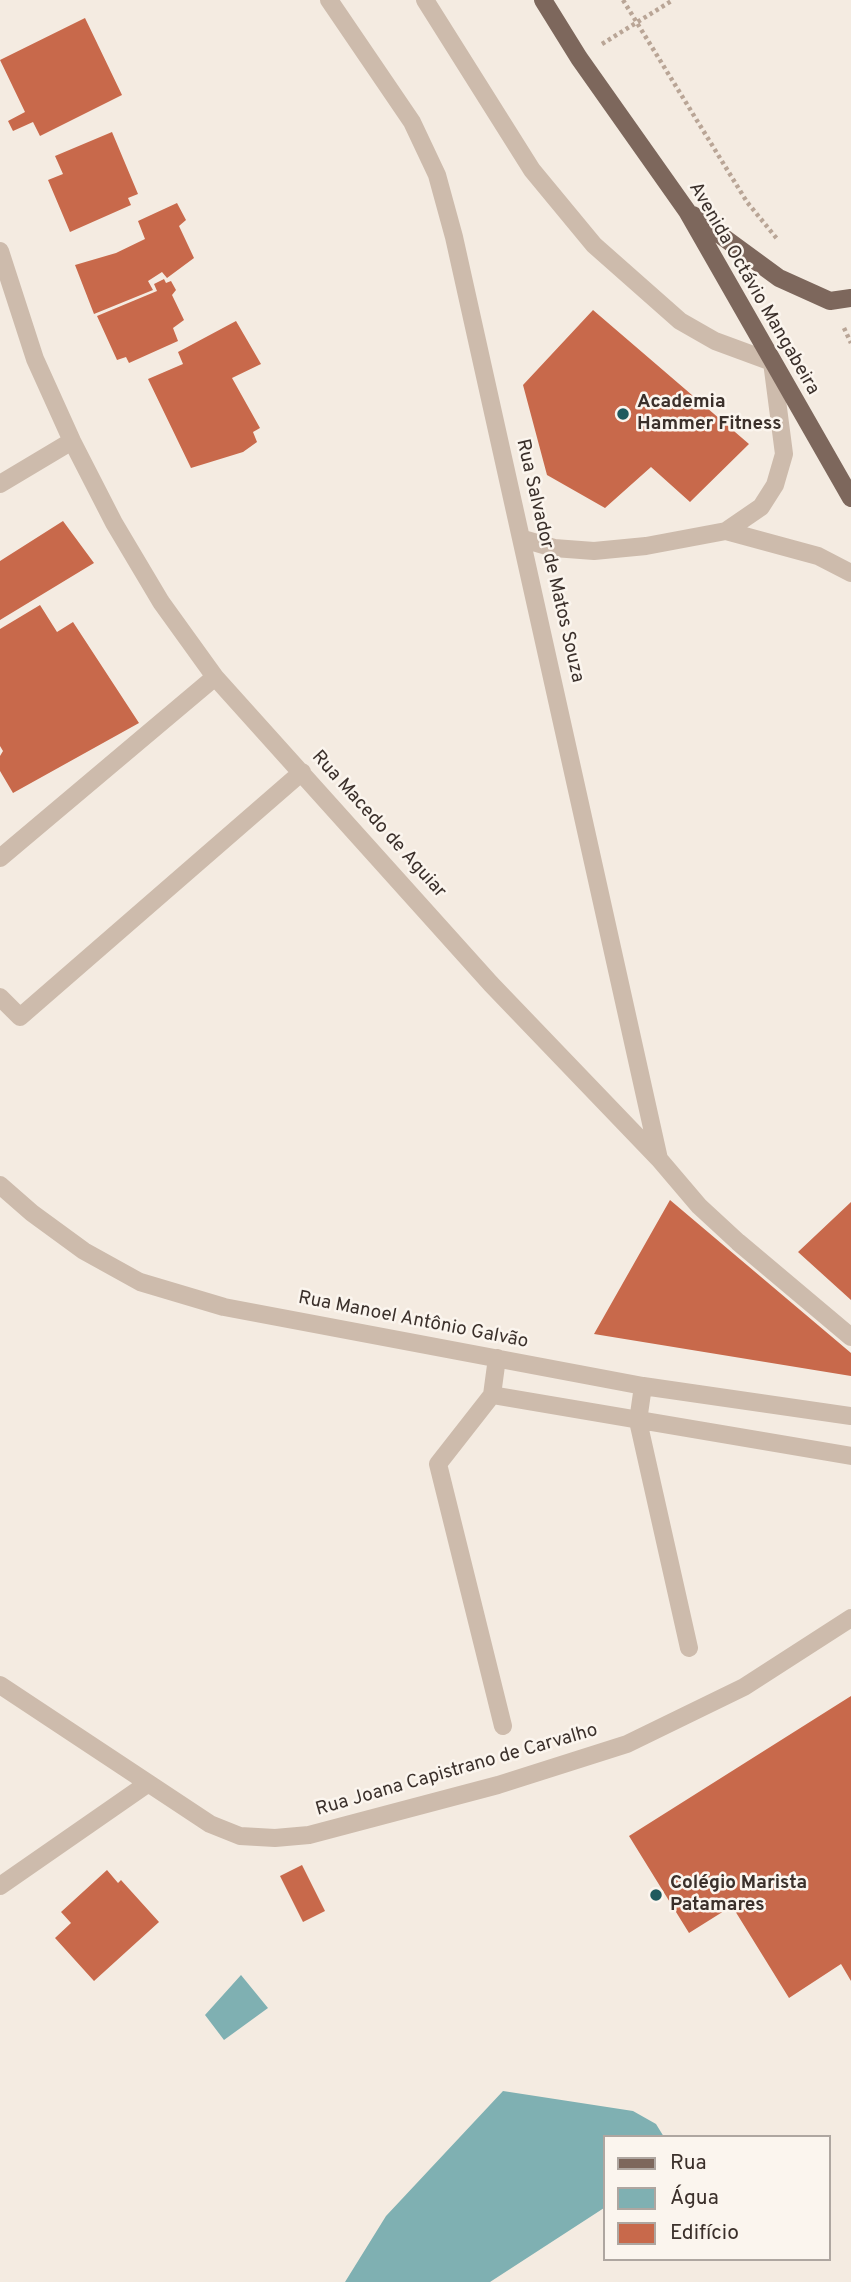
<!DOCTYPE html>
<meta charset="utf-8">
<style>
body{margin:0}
#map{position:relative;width:851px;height:2282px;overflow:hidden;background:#f4ebe1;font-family:Overpass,sans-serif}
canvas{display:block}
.legend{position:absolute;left:603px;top:2135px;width:228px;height:126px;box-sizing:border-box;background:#fbf5ee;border:2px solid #aea6a0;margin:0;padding:9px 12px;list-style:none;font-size:21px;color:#3b302b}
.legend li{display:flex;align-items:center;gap:14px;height:35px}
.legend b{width:35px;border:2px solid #aea6a0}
</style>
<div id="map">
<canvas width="851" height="2282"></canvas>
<ul class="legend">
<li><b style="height:9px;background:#7d675c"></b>Rua</li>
<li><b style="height:19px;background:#7fb0b2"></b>Água</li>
<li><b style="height:19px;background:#c8694b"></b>Edifício</li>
</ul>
</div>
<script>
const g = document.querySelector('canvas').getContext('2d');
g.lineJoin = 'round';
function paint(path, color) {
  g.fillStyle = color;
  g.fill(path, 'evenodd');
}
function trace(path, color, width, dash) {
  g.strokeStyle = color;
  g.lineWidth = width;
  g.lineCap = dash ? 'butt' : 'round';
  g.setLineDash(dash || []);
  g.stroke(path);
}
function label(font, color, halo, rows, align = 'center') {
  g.font = font + ' Overpass,sans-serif';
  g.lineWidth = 5;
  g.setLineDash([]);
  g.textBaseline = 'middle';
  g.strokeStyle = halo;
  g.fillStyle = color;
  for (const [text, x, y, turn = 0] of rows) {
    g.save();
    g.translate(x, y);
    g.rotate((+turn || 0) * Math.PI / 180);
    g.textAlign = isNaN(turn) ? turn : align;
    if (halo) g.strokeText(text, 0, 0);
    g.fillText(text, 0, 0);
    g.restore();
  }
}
paint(new Path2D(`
 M241 1975 268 2008 224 2040 205 2015Z
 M503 2091 633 2111 656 2124 664 2137H604V2208L490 2282H345L386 2216Z`), '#7fb0b2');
paint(new Path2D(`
 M85 18 122 95 40 136 33 122 13 131 8 121 25 112 0 60Z
 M112 132 138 194 128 198 131 205 70 232 48 180 63 174 55 156Z
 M177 203 186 220 179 226 194 258 167 278 162 272 148 281 153 290 94 314 75 265 116 253 145 239 138 221Z
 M164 279 166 283 171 281 176 290 172 295 184 320 173 328 178 341 129 363 126 357 117 360 97 316 157 291 154 284Z
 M593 310 749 444 690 502 651 467 605 508 547 475 523 385Z
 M236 321 261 364 232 378 260 428 253 432 257 442 243 452 191 468 148 379 183 364 178 352Z
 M63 521 94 563 0 620V561Z
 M40 605 57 632 73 622 139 723 13 793 0 771V756L3 751 0 746V629Z
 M670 1200 851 1353V1376L594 1334Z
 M851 1202V1300L798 1252Z
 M851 1696V1981L841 1964 789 1998 732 1906 689 1933 629 1836Z
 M302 1865 325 1911 303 1922 280 1876Z
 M107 1870 118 1883 121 1880 159 1922 94 1981 55 1938 71 1923 61 1912Z`), '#c8694b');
trace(new Path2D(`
 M623 0 747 202 778 240
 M602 44 673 0
 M844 328 851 343`), '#b9a596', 4.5, [3.5, 3.5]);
trace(new Path2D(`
 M329 0 412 122 437 175 454 237 659 1159
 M425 0 532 170 594 245 680 321 715 341 772 362 784 454 775 485 761 507 726 531 646 546 594 551 554 548 523 539
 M0 251 35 359 72 441 114 523 161 602 215 677 491 984 659 1159 699 1206 738 1242 851 1337
 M0 484 72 441
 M726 531 818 556 851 573
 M0 858 215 677
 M0 997 20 1017 302 772
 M0 1185 32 1213 84 1251 140 1282 224 1307 643 1386 851 1416
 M643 1386 638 1421 689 1648
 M492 1395 497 1358
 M0 1685 210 1824 240 1836 275 1838 309 1835 498 1785 627 1744 744 1687 851 1618
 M503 1726 438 1464 492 1395 851 1456
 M0 1886 147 1784`), '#cdbbac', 18);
trace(new Path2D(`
 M543 0 579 58 687 211 851 498
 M693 215 779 278 830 301 851 298`), '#7d675c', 18);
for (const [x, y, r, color] of [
 [623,414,7,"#1f5a5e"],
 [656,1895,7,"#1f5a5e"]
]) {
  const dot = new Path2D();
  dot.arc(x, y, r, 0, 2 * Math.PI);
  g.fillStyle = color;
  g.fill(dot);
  trace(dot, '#fbf5ee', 2.5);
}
label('19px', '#3b302b', '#fbf5ee', [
 ["Avenida Octávio Mangabeira",753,289,60],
 ["Rua Salvador de Matos Souza",549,561,77],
 ["Rua Macedo de Aguiar",378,825,48],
 ["Rua Manoel Antônio Galvão",413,1321,11],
 ["Rua Joana Capistrano de Carvalho",457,1771,-16]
]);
label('bold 19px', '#3b302b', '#fbf5ee', [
 ["Academia",637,403],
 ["Hammer Fitness",637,425],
 ["Colégio Marista",670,1884],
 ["Patamares",670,1906]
], 'left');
</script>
